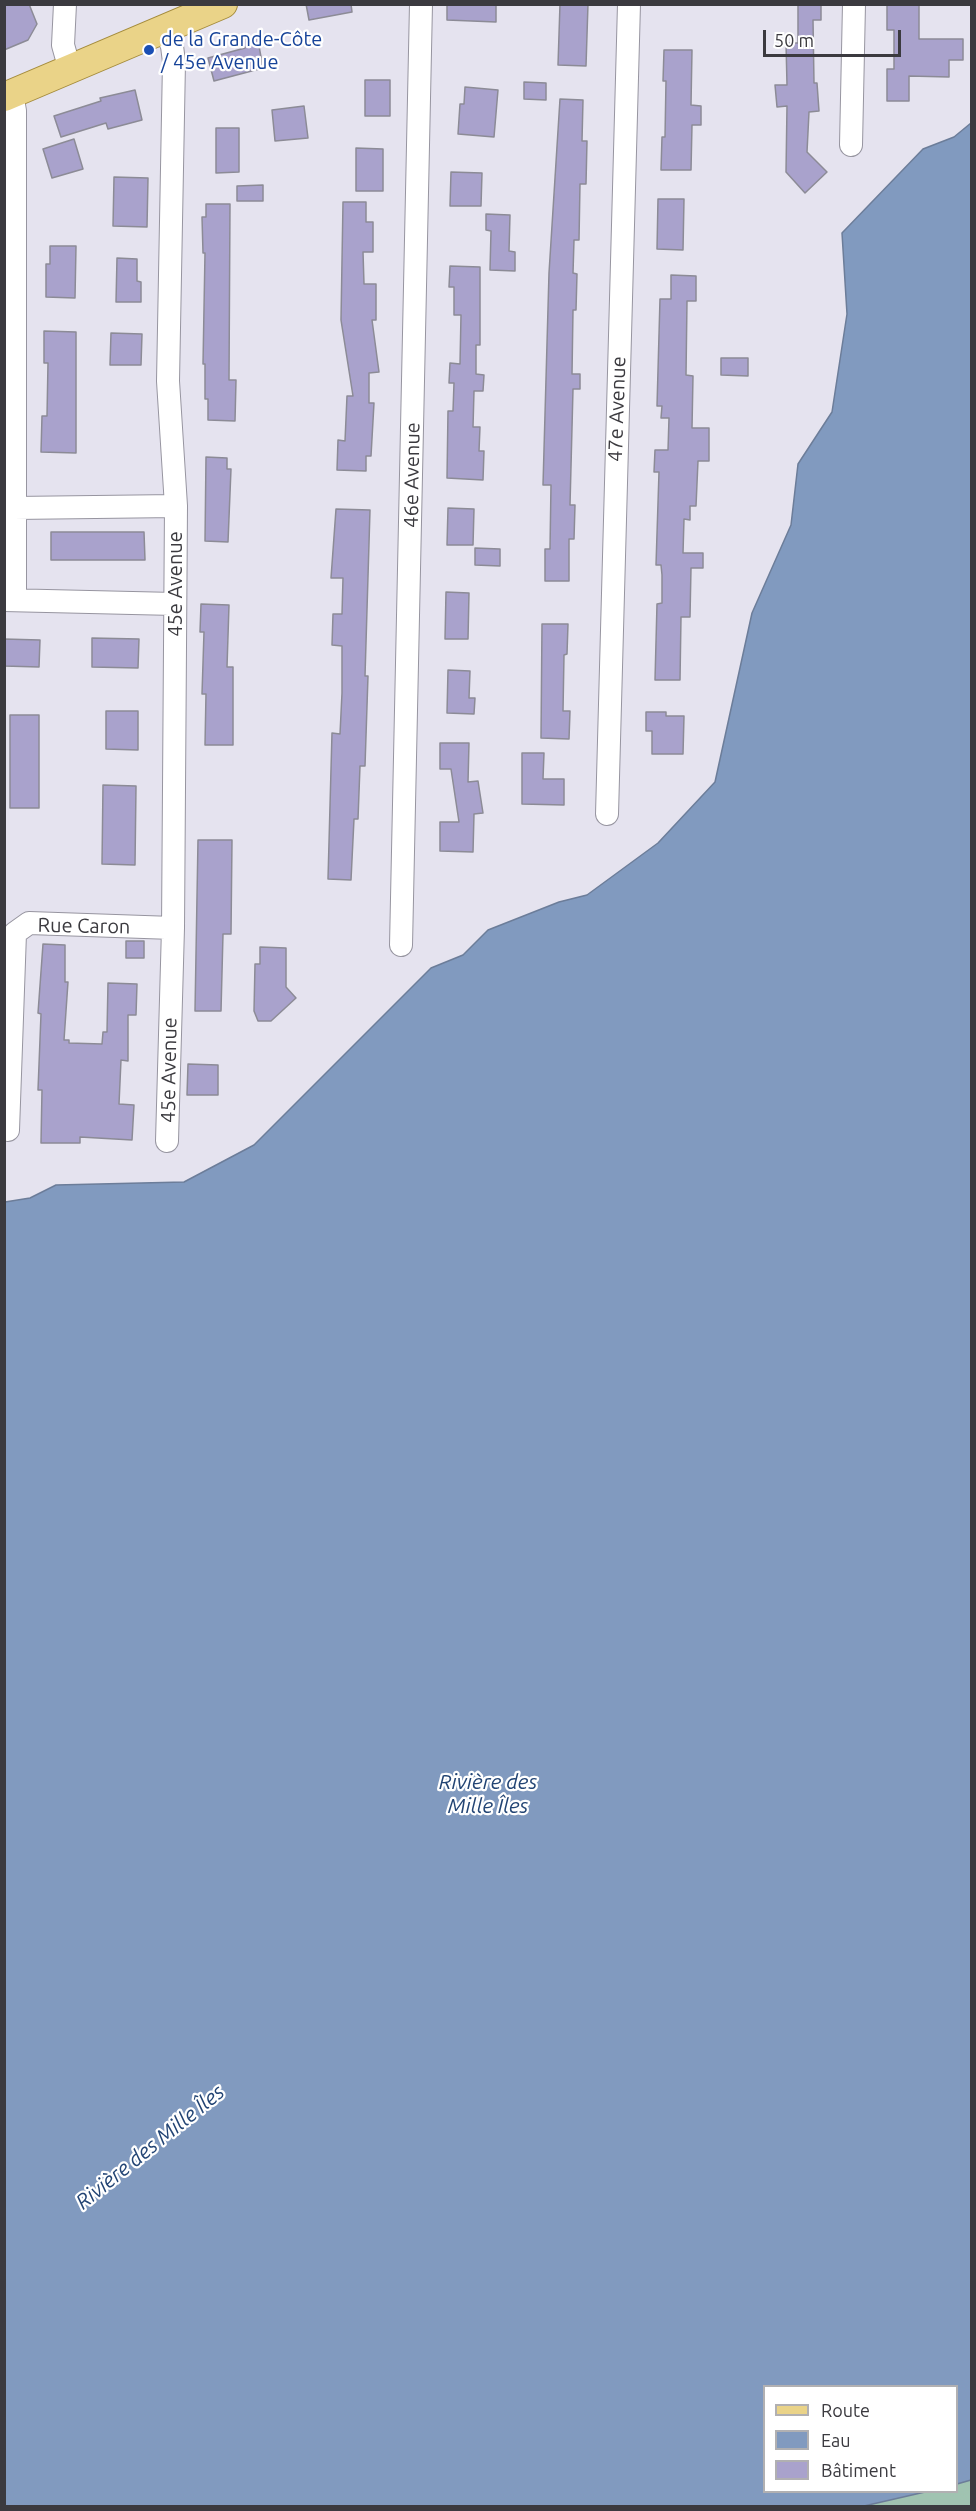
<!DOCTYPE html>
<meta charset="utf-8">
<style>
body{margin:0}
#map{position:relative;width:976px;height:2511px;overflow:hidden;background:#e5e3ef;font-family:Ubuntu,sans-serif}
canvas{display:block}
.frame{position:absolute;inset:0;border:6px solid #3b3a3f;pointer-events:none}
.legend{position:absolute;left:763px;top:2385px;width:195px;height:108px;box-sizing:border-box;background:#fff;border:2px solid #b1b0b2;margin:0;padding:8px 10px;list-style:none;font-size:18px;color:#3b3a3f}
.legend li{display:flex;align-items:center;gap:12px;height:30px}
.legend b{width:30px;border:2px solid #b1b0b2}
.scale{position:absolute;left:763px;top:30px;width:138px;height:27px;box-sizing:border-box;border:3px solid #3b3a3f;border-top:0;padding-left:8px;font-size:18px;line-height:21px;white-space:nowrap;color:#3b3a3f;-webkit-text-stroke:4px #fff;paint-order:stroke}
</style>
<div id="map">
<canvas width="976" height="2511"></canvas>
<div class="frame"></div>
<ul class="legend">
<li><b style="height:8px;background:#ead388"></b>Route</li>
<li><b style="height:16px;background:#819abf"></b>Eau</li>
<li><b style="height:16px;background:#a9a2cc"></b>Bâtiment</li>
</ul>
<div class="scale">50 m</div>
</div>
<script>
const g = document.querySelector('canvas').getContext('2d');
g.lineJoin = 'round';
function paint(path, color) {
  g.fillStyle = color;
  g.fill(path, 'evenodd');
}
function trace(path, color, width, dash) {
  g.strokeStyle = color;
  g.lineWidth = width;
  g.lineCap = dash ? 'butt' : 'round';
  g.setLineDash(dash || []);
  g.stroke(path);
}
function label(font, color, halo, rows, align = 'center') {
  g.font = font + ' Ubuntu,sans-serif';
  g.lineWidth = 4.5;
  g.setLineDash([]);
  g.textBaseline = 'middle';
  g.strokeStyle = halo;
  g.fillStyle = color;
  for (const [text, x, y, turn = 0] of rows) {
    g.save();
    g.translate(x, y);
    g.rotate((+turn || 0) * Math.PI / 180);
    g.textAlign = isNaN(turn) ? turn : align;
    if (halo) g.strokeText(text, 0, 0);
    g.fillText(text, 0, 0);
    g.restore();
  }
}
paint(new Path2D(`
 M971 2480V2506H864L925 2492H956L957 2484Z`), '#a0c3b1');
const water = new Path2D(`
 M971 123V2480L957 2484 956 2386H764V2492H925L864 2506H5V1202L30 1198 56 1185 184 1182 254 1145 431 968 463 955 488 930 559 902 587 895 658 843 715 782 752 613 791 525 798 464 832 412 847 314 842 233 923 149 954 137Z`);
paint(water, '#819abf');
trace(water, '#6c7d99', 1.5);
const building = new Path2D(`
 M4 4H29L37 24 28 40 4 50Z
 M306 4H351L352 12 309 20Z
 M447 4H496V22L447 20Z
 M560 4H588L586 66 558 65Z
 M798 4H821V20H813L814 83H817L819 111 809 112 807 152 827 172 805 193 786 172 787 106 777 107 775 85H787L786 43H798Z
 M887 4H919V39H963V60H949V77L909 76V101H887V69H894V30H887Z
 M257 35 263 68 214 81 208 58 245 48 243 39Z
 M664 50H692L691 105 701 106V125H692L691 170H661L662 137H665L666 81H663Z
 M365 80H390V116H365Z
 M524 82 546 83V100L524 99Z
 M465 87 498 90 494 137 458 134 460 104H464Z
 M135 90 142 120 108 129 106 123 61 137 54 116 101 101 100 98Z
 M560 99 583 100 582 141H587L586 184H580L579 240H574L573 273 577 274 576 310H573L572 374H580V389H573L570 505H575L574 539H569V581H545V549H550L551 485H543L549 273Z
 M304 106 308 138 275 141 272 110Z
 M216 128H239V172L216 173Z
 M74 139 83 169 52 178 43 149Z
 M356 148 383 149V191H356Z
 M451 172 482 173 481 206H450Z
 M114 177 148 178 147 227 113 226Z
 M263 185V201H237V186Z
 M658 199H684L683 250 657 249Z
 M343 202H366V222H373V252H363L364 284H376V320H372L379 372 369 373V403H374L371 456H366V471L337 470 338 440 345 441 347 396H353L341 320Z
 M206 204H230L229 380H236L235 421 208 420V399H205V364H203L205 253H203L202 217H206Z
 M486 214 510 215 509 251 515 252V271L490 270 491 231 486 230Z
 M50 246H76L75 298 46 297V264H50Z
 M117 258 137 259V281L141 282V302H116Z
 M450 266 480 267V345H476V374L484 375 483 391H474L473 427H480L479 451H484L483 480 447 478 448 411H453L454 383H449L450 363 460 364 461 315H454V287H449Z
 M671 275 696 276V301H687L686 375 693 376 692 428H709V461H698L696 506H690V520L684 519 683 553H703V568H691L690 617H681L680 680H655L657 604 662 603V575L661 565H656L659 472H654L655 450H668L669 418H661L662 406H657L660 299H671Z
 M44 331 76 332V453L41 452 42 416H47L48 363H44Z
 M111 333 142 334 141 365H110Z
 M721 358H748V376L721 375Z
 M206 457 227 458V469H231L228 542 205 541Z
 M448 508 474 509 473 545H447Z
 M336 509 370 510 365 676H368L365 766H360L358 819H354L351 880 328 879 332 733 340 734 342 693V646L332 645 333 614H342L343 578H331Z
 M51 532H144L145 560H51Z
 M475 548 500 549V566L475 565Z
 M446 592 469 593 468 639H445Z
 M201 604 229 605 227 667H233V745H205L206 694H202L204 632H200Z
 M542 624H568L567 654 564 655 563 711H570L569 739 541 738Z
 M92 638 139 639 138 668 92 667Z
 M4 639 40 640 39 667 4 666Z
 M448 670 470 671 469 698H475L474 714 447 713Z
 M106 711H138V750L106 749Z
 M646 712H666V716H684L683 754H652V731H646Z
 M10 715H39V808H10Z
 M440 743H469L468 782 478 781 483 813 474 814 473 852 440 851V822H459L451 769H440Z
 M522 753H544L543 779H564V805L522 804Z
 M103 785 136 786 135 865 102 864Z
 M198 840H232L231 934H223L221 1011H195Z
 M126 941H144V958H126Z
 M43 944 65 945V982H68L64 1040H69V1043L102 1044 103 1032H107L108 983 137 984 136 1015H128V1061L121 1060 119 1104 134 1105 132 1140 80 1137V1143H41L42 1090H38L41 1014 38 1013Z
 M260 947 286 948V987L296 998 271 1021H258L254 1011 255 964H260Z
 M188 1064 218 1065V1095H187Z`);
paint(building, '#a9a2cc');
trace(building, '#8c8b96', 1.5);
const minor = new Path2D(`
 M65 4 63 45 70 70
 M165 29 172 46 174 62 168 381 176 506 173 928 167 1141
 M12 94 15 111V600
 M851 145 854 4
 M14 508 176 506
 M4 600 175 604
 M607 814 629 4
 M401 945 421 4
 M8 1130 15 933 29 923 173 928`);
const major = new Path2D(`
 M4 97 223 4`);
trace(minor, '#9795a0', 24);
trace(major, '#a48b3b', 30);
trace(minor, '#fff', 22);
trace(major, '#ead388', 28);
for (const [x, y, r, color] of [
 [149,50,6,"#1a4fb4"]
]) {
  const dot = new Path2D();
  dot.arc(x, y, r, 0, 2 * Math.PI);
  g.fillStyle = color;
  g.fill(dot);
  trace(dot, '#fff', 2);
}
label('20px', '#164399', '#fff', [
 ["de la Grande-Côte",161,39],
 ["/ 45e Avenue",161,62]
], 'left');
label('20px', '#3b3a3f', '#fff', [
 ["47e Avenue",617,409,-88],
 ["46e Avenue",412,475,-89],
 ["45e Avenue",175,584,-90],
 ["Rue Caron",84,926,1],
 ["45e Avenue",169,1070,-89]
]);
label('italic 21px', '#224474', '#fff', [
 ["Rivière des",488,1782],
 ["Mille Îles",488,1806],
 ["Rivière des Mille Îles",150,2147,-39]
]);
</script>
